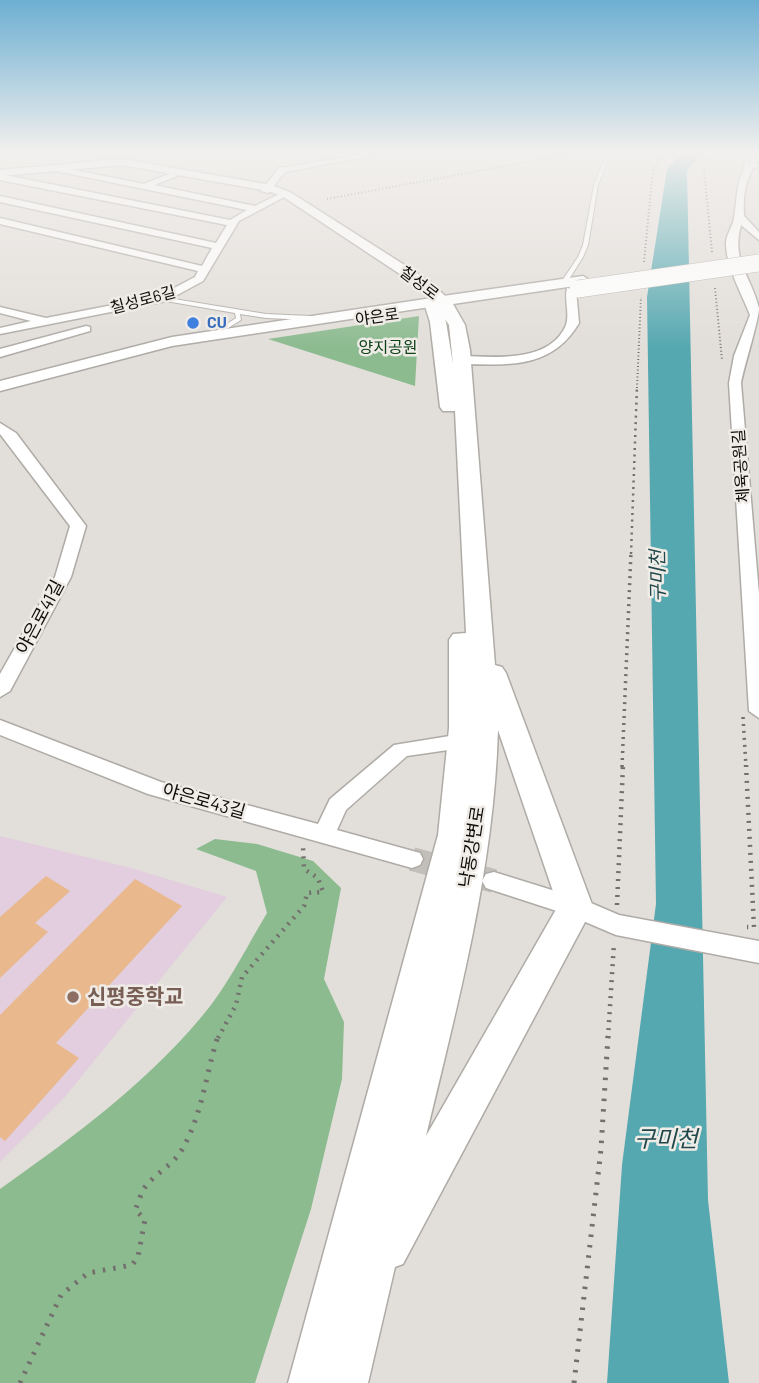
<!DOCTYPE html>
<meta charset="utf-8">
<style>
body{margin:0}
canvas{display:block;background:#e2ded9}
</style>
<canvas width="759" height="1383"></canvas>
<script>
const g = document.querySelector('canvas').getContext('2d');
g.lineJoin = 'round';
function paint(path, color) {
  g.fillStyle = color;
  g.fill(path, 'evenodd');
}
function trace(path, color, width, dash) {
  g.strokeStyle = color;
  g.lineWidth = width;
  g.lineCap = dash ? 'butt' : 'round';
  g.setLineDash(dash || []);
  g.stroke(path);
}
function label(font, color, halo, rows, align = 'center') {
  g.font = font + ' Barlow,"Noto Sans KR",sans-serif';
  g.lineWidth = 5;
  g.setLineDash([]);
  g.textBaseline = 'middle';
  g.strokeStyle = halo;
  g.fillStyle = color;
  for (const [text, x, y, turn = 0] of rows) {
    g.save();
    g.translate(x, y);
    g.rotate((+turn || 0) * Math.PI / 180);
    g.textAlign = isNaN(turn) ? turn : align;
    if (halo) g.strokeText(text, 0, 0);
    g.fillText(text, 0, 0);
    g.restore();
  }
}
paint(new Path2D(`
 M0 836 131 868 227 897 64 1098 0 1162Z`), '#e2cede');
paint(new Path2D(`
 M419 316 415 386 268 339Z
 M215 839 257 844 313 861 341 888 324 979 344 1022 342 1079 311 1209 255 1383H0V1189C75 1136 154 1078 211 1005 232 977 249 943 267 913L256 871 196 849Z`), '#8dbb90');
paint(new Path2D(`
 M681 154H701L687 171 708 1200 729 1383H607L622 1165 656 904 647 297 667 169Z`), '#56a8b0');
paint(new Path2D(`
 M46 876 70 891 35 923 48 932 0 978V917Z
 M135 879 182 906 56 1043 79 1058 5 1141 0 1137V1015Z`), '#e9b88c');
trace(new Path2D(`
 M412 859 494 881`), '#c2bfba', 24, [24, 11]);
const service = new Path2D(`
 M608 154H612L606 165 598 185 588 245 583 257 566 284 561 285 560 284 578 257 583 245 594 185 602 165Z
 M746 154H750L747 168 759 164V166L745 172 743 171Z
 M162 297 266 314 311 316 314 318 311 320 266 318 240 314 241 320 215 336 212 334 213 333 236 318 235 313 160 300 159 299Z`);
const minor = new Path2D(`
 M365 154H380L285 172 268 193 261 191 279 168Z
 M756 154H759V160C745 177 743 195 744 216L759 232V240L741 225C731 261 751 276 759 308 759 320 744 366 741 383L759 594V718L749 711 729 383 734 356 750 315C742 294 726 267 726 243 726 235 733 226 734 218 739 188 734 178 756 154Z
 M59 167 144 184 174 172 177 176 154 185 255 206 283 192 290 194 239 221 203 281 166 301 0 334V328L31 321 0 313V307L46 318 159 296 195 277 198 271 0 224V218L202 266 212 248 0 202V196L216 243 227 225 0 180V174L230 220 247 210 56 171Z
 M567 288 576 290 579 323C552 369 509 365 462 364L456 360 462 356C495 357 550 363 566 325 570 314 564 299 567 288Z
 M86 326 90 327V331L0 357V349Z
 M0 423 16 433 86 526 71 577 10 691 0 697V674L55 577 70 526 0 434Z
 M0 720 161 782 318 824 330 799 394 745 462 734 469 736 472 741 469 746 462 748 407 756 346 810 337 830 420 853 423 859 420 865 412 868 148 794 0 735Z
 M494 872 584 900 619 915 759 941V963L616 935 569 915 486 888 482 881 486 874Z`);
const tertiary = new Path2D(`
 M122 159 271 185 290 192 431 282 450 301 443 305 172 346 0 391V381L172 337 432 298 421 288 282 196 268 191 122 165 0 176V170Z`);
const secondary = new Path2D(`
 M583 276 591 281 588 284 453 304 465 325 470 350 495 665 502 667 506 673 593 907 403 1264 395 1267 368 1383H288L438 835 449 728V640L453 634 466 633 455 411H443L440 407 430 322 424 303 443 296ZM445 319 449 325 453 364 446 322ZM498 730 558 906 426 1136C458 1002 494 869 498 730Z`);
trace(service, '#afaba6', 2);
trace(minor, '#afaba6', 3);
trace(tertiary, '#afaba6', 3);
trace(secondary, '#afaba6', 3);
trace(new Path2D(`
 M327 199 571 154
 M712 252 704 170 715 154
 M644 262 653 169 665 154
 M715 288 722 360
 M637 388 641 297`), '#726f6c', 2, [1, 2.5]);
trace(new Path2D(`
 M631 554 637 386`), '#726f6c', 2.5, [2, 4.5]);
trace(new Path2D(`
 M743 717 746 767
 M622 767 631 552`), '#726f6c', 3.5, [2, 5]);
trace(new Path2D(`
 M746 765 754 927H747
 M617 905 623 765
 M218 1038 236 1005 242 977 304 906 307 893 323 892 318 878 304 869 303 847
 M608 1038 614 943`), '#726f6c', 4.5, [2, 6]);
trace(new Path2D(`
 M20 1383 61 1295 88 1273 132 1265 138 1257 145 1219 135 1210C138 1204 140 1196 143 1190 154 1173 174 1166 184 1146 203 1111 206 1073 218 1036
 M574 1383 601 1149 608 1036`), '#726f6c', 5, [2.5, 8]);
paint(service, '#fff');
paint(minor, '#fff');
paint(tertiary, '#fff');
paint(secondary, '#fff');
const secondaryBridge = new Path2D(`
 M578 289 759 263`);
trace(secondaryBridge, '#afaba6', 18, []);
trace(secondaryBridge, '#fff', 17);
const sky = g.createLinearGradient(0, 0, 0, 347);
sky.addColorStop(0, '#6dafd2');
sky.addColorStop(0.44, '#f2f0ee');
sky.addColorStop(1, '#f2f0ee00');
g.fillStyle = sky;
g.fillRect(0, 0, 759, 347);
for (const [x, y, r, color] of [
 [193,323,7,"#3f7fe0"],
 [73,997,7,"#8d6e63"]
]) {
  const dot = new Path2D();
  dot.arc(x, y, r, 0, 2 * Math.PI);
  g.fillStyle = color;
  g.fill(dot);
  trace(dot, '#efebe6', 2.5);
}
label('16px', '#0e0d0b', '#efebe6', [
 ["칠성로",419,283,37],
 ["칠성로6길",143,300,-15],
 ["야은로",377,317,-8],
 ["체육공원길",741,466,-94]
]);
label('bold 16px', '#366cbe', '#efebe6', [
 ["CU",207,323]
], 'left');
label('16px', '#0d4217', '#efebe6', [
 ["양지공원",388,348]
]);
label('18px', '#0e0d0b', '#efebe6', [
 ["야은로41길",40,617,-62],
 ["야은로43길",204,801,16],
 ["낙동강변로",472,847,-81]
]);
label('italic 19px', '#20474a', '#efebe6', [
 ["구미천",658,576,-91]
]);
label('bold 21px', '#785e54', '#efebe6', [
 ["신평중학교",87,997]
], 'left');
label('italic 23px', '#20474a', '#efebe6', [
 ["구미천",666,1139]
]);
</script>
